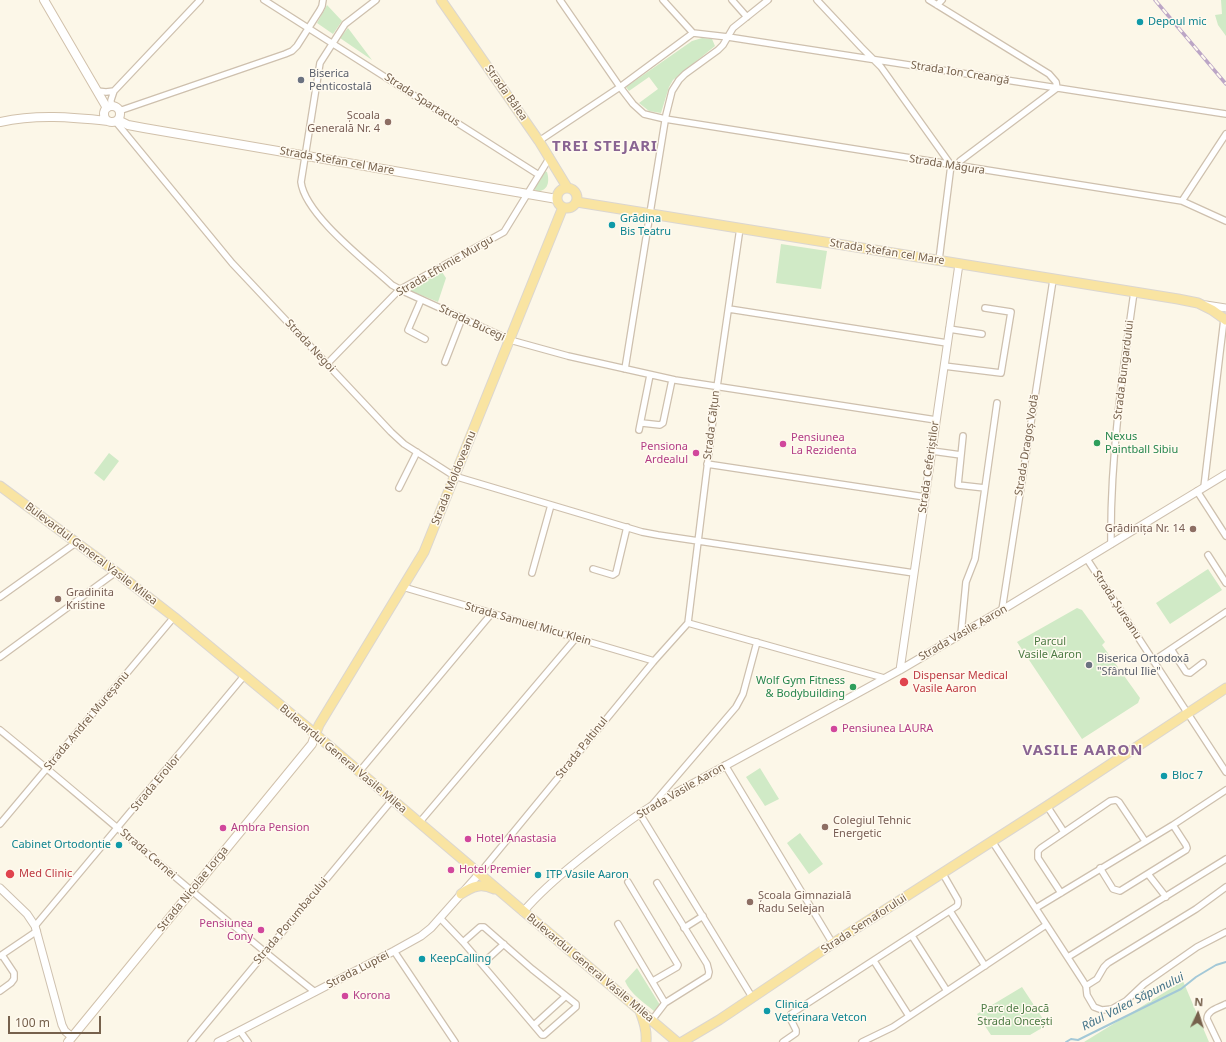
<!DOCTYPE html>
<meta charset="utf-8">
<style>
body{margin:0}
#map{position:relative;width:1226px;height:1042px;overflow:hidden;background:#fcf7e8;font-family:"Noto Sans",sans-serif}
canvas{display:block}
.north{position:absolute;left:1178px;top:994px;width:40px;height:40px;-webkit-text-stroke:3px #fffaef;paint-order:stroke;rotate:4deg;font-size:11px;font-weight:700;line-height:16px;text-align:center;color:#76614c}
.north::after{content:'';display:block;margin:auto;width:14px;height:18px;background:#76614c;clip-path:polygon(50% 0,100% 100%,50% 72%,0 100%)}
.scale{position:absolute;left:8px;top:1016px;width:93px;height:18px;box-sizing:border-box;border:2px solid #76614c;border-top:0;padding-left:5px;font-size:12px;line-height:14px;white-space:nowrap;color:#76614c;-webkit-text-stroke:3px #fffaef;paint-order:stroke}
</style>
<div id="map">
<canvas width="1226" height="1042"></canvas>
<div class="north">N</div>
<div class="scale">100 m</div>
</div>
<script>
const g = document.querySelector('canvas').getContext('2d');
g.lineJoin = 'round';
function paint(path, color) {
  g.fillStyle = color;
  g.fill(path, 'evenodd');
}
function trace(path, color, width, dash) {
  g.strokeStyle = color;
  g.lineWidth = width;
  g.lineCap = dash ? 'butt' : 'round';
  g.setLineDash(dash || []);
  g.stroke(path);
}
function label(font, color, halo, rows, align = 'center') {
  g.font = font + ' "Noto Sans",sans-serif';
  g.lineWidth = 3;
  g.setLineDash([]);
  g.textBaseline = 'middle';
  g.strokeStyle = halo;
  g.fillStyle = color;
  for (const [text, x, y, turn = 0] of rows) {
    g.save();
    g.translate(x, y);
    g.rotate((+turn || 0) * Math.PI / 180);
    g.textAlign = isNaN(turn) ? turn : align;
    if (halo) g.strokeText(text, 0, 0);
    g.fillText(text, 0, 0);
    g.restore();
  }
}
paint(new Path2D(`
 M1221 0H1226V36L1218 25 1215 15 1222 14Z
 M327 5 342 21 333 34 317 23Z
 M348 28 372 60 340 38Z
 M702 38 712 39 715 46 673 80 669 87 661 113 649 111 639 103 658 89 649 77 629 91 626 87 692 41Z
 M545 171 547 172C550 182 548 192 536 191L534 188 543 172Z
 M781 244 827 251 821 289 776 283Z
 M442 272 446 278 438 302 411 291 412 288Z
 M109 453 119 461 104 481 94 473Z
 M1208 569 1222 590 1170 624 1156 603Z
 M1077 608 1082 610 1105 642 1102 645 1140 698 1138 703 1082 739 1017 642Z
 M760 768 779 799 765 806 746 777Z
 M800 833 823 864 809 874 787 843Z
 M637 968 660 1005V1007L655 1012C645 1003 630 994 625 981Z
 M1183 981 1209 1042H1084Z
 M1022 987 1047 1025 1030 1035H991L977 1014Z`), '#d0eac6');
trace(new Path2D(`
 M1066 1042 1071 1039 1078 1040 1181 989 1196 977 1216 965 1226 962`), '#a3c8d7', 2);
const minor = new Path2D(`
 M264 0 539 175
 M376 0 345 24 320 63 301 182C305 215 367 262 392 285L405 292 510 340 568 356 675 380 936 420
 M560 0 620 87 633 104 644 114 665 119 1182 201 1226 221
 M663 0 693 33
 M732 0 747 17
 M817 0 861 47 881 67 951 165 939 260
 M929 0 1049 74 1056 82 1057 88 960 161 957 166
 M937 5 942 0
 M693 33 728 37 1226 114
 M97 91 106 92 114 91
 M111 106V100L114 91 200 0
 M119 111 285 54 292 51 297 46 320 10 322 6 323 0
 M116 122 232 263 391 432 404 444 454 476 642 532 658 535 914 573
 M539 141 620 87 693 33
 M1182 201 1226 134
 M421 300 408 330 425 339
 M729 309 947 343
 M949 329 982 334
 M445 362 462 318
 M327 364 399 290 504 232 550 157
 M944 366 1001 373 1011 312 985 308
 M625 369 651 207 666 115 672 91 679 80 685 74 718 50 723 45 733 28 768 0
 M642 423 660 425 663 423 672 380
 M639 430 650 375
 M963 436 958 485 985 488
 M932 451 961 455
 M707 464 925 497
 M1204 487 1224 319
 M399 488 417 452
 M1197 491 1226 536
 M1111 544C1110 460 1122 376 1134 292
 M1208 555 1226 583
 M1087 559 1226 772
 M593 569 613 575 616 573 627 527
 M532 573 551 505
 M403 587 654 661
 M0 597 77 542
 M1002 610 1053 280
 M688 623 717 387 740 228
 M688 623 884 678
 M961 634 966 582 975 559 997 403
 M1171 649 1186 672 1190 673 1203 663
 M0 657 116 572
 M1153 661 1226 612
 M0 730C106 816 208 908 315 992
 M725 765 833 944
 M359 772 492 613
 M652 805 736 707 743 694 757 642
 M1047 806 1064 832
 M640 814 752 997
 M419 823 576 638
 M0 824 174 617
 M992 841 1083 981 1086 986 1087 995 1094 1007 1102 1010 1112 1009 1126 1001 1144 984 1197 947 1226 932
 M1100 868 1113 889 1120 891 1186 850 1187 848 1186 845 1173 825
 M479 874 654 661 688 623
 M1148 874 1166 897
 M628 882 678 965 677 967 653 981
 M1061 893 1038 858V851L1041 848 1110 801 1116 800 1119 802 1145 841
 M1036 908 1173 825 1226 790
 M950 911 985 966
 M440 918 463 942 542 1035H544L576 1007V1004L532 969 484 927H480L463 942
 M618 924 665 1003
 M35 926 244 676
 M684 928 703 916
 M912 936 947 991
 M394 951 455 1042
 M0 956 37 931
 M1068 957 1226 859
 M874 961 909 1016
 M482 964 504 944
 M1086 986 1097 979 1104 967 1108 963 1196 909 1226 887
 M0 991 11 983 14 979V973L2 955
 M652 1020 665 1003 708 976 709 972 707 964 657 883
 M534 1025 566 996
 M240 1031 248 1042
 M191 1042 392 800
 M783 1042 796 1033V1030L790 1018 791 1014 957 906 958 904V900L943 874
 M862 1042 893 1027 1046 925
 M1218 1042 1207 1019C1207 1010 1219 1008 1226 1004`);
const tertiary = new Path2D(`
 M1206 305 1226 308
 M900 670 959 264
 M0 888 27 914 35 926 62 1025 65 1031 72 1037
 M523 912C540 892 560 875 580 859 603 841 626 822 650 807L900 670 1002 610 1226 474
 M218 1042 394 951 421 936 431 928 479 874`);
const secondary = new Path2D(`
 M44 0 107 108
 M104 114a8 8 0 1 1 16 0a8 8 0 1 1-16 0Z
 M118 120 128 125 144 128 557 199
 M0 122C36 114 71 117 108 121
 M68 1042 312 744 315 735`);
const primary = new Path2D(`
 M441 0 539 141 567 187
 M557 198a10 10 0 1 1 20 0a10 10 0 1 1-20 0Z
 M577 202 1178 299 1198 303 1212 310 1226 320
 M0 486 116 572 174 617 307 727 677 1042
 M315 735 319 725 424 552 563 207
 M461 894C473 886 481 883 494 889
 M640 1011C644 1022 647 1031 646 1042
 M682 1042 719 1020 838 940 1047 806 1226 688`);
trace(minor, '#cec0ae', 8);
trace(tertiary, '#cec0ae', 9);
trace(secondary, '#d1c1ab', 10);
trace(primary, '#dbd6d0', 11);
trace(minor, '#fff', 5.5);
trace(tertiary, '#fff', 7);
trace(secondary, '#fff', 8);
trace(primary, '#f9e4a2', 9);
const rail = new Path2D(`
 M1155 0 1226 84`);
trace(rail, '#bca6c6', 3.5);
trace(rail, '#fffaef', 2, [6]);
for (const [x, y, r, color] of [
 [1140,22,4,"#0f9aa8"],
 [301,80,4,"#6b7280"],
 [388,122,4,"#8d6e63"],
 [612,225,4,"#0f9aa8"],
 [1097,443,4,"#2e9e5b"],
 [783,444,4,"#d1479c"],
 [696,453,4,"#d1479c"],
 [1193,529,4,"#8d6e63"],
 [58,599,4,"#8d6e63"],
 [1089,665,4,"#6b7280"],
 [904,682,5,"#e0444e"],
 [853,687,4,"#2e9e5b"],
 [834,729,4,"#d1479c"],
 [1164,776,4,"#0f9aa8"],
 [825,827,4,"#8d6e63"],
 [223,828,4,"#d1479c"],
 [468,839,4,"#d1479c"],
 [119,845,4,"#0f9aa8"],
 [451,870,4,"#d1479c"],
 [10,874,5,"#e0444e"],
 [538,875,4,"#0f9aa8"],
 [750,902,4,"#8d6e63"],
 [261,930,4,"#d1479c"],
 [422,959,4,"#0f9aa8"],
 [345,996,4,"#d1479c"],
 [767,1011,4,"#0f9aa8"]
]) {
  const dot = new Path2D();
  dot.arc(x, y, r, 0, 2 * Math.PI);
  g.fillStyle = color;
  g.fill(dot);
  trace(dot, '#fffaef', 1.5);
}
label('11px', '#0d838f', '#fffaef', [
 ["Depoul mic",1148,22],
 ["Grădina",620,219],
 ["Bis Teatru",620,232],
 ["Bloc 7",1172,776],
 ["Cabinet Ortodontie",111,845,"right"],
 ["ITP Vasile Aaron",546,875],
 ["KeepCalling",430,959],
 ["Clinica",775,1005],
 ["Veterinara Vetcon",775,1018]
], 'left');
label('11px', '#76614c', '#fffaef', [
 ["Strada Ion Creangă",960,73,9],
 ["Strada Bâlea",506,93,55],
 ["Strada Spartacus",422,100,33],
 ["Strada Ștefan cel Mare",337,161,10],
 ["Strada Măgura",947,165,9],
 ["Strada Ștefan cel Mare",887,252,9],
 ["Strada Eftimie Murgu",445,266,-30],
 ["Strada Bucegi",472,323,25],
 ["Strada Negoi",310,346,47],
 ["Strada Bungardului",1124,370,-83],
 ["Strada Călțun",712,425,-83],
 ["Strada Dragoș Vodă",1027,445,-81],
 ["Strada Ceferiștilor",929,467,-82],
 ["Strada Moldoveanu",454,478,-68],
 ["Bulevardul General Vasile Milea",91,554,37],
 ["Strada Șureanu",1117,605,57],
 ["Strada Samuel Micu Klein",528,624,16],
 ["Strada Vasile Aaron",963,633,-30],
 ["Strada Andrei Mureșanu",87,721,-50],
 ["Strada Paltinul",582,748,-51],
 ["Bulevardul General Vasile Milea",343,759,40],
 ["Strada Eroilor",156,783,-50],
 ["Strada Vasile Aaron",681,791,-30],
 ["Strada Cernei",148,854,41],
 ["Strada Nicolae Iorga",193,889,-51],
 ["Strada Porumbacului",291,921,-50],
 ["Strada Semaforului",864,924,-33],
 ["Bulevardul General Vasile Milea",590,968,40],
 ["Strada Luptei",358,970,-27]
]);
label('11px', '#5b616d', '#fffaef', [
 ["Biserica",309,74],
 ["Penticostală",309,87],
 ["Biserica Ortodoxă",1097,659],
 ["\"Sfântul Ilie\"",1097,672]
], 'left');
label('11px', '#785e54', '#fffaef', [
 ["Școala",380,116,"right"],
 ["Generală Nr. 4",380,129,"right"],
 ["Grădinița Nr. 14",1185,529,"right"],
 ["Gradinita",66,593],
 ["Kristine",66,606],
 ["Colegiul Tehnic",833,821],
 ["Energetic",833,834],
 ["Școala Gimnazială",758,896],
 ["Radu Selejan",758,909]
], 'left');
label('11px', '#27864d', '#fffaef', [
 ["Nexus",1105,437],
 ["Paintball Sibiu",1105,450],
 ["Wolf Gym Fitness",845,681,"right"],
 ["& Bodybuilding",845,694,"right"]
], 'left');
label('11px', '#b23c85', '#fffaef', [
 ["Pensiunea",791,438],
 ["La Rezidenta",791,451],
 ["Pensiona",688,447,"right"],
 ["Ardealul",688,460,"right"],
 ["Pensiunea LAURA",842,729],
 ["Ambra Pension",231,828],
 ["Hotel Anastasia",476,839],
 ["Hotel Premier",459,870],
 ["Pensiunea",253,924,"right"],
 ["Cony",253,937,"right"],
 ["Korona",353,996]
], 'left');
label('11px', '#4d7b44', '#fffaef', [
 ["Parcul",1050,642],
 ["Vasile Aaron",1050,655],
 ["Parc de Joacă",1015,1009],
 ["Strada Oncești",1015,1022]
]);
label('11px', '#be3a42', '#fffaef', [
 ["Dispensar Medical",913,676],
 ["Vasile Aaron",913,689],
 ["Med Clinic",19,874]
], 'left');
label('italic 12px', '#467589', '#fffaef', [
 ["Râul Valea Săpunului",1133,1002,-27]
]);
g.letterSpacing = '1px';
label('bold 15px', '#896492', '#fffaef', [
 ["TREI STEJARI",605,147],
 ["VASILE AARON",1083,751]
]);
g.letterSpacing = '0px';
</script>
